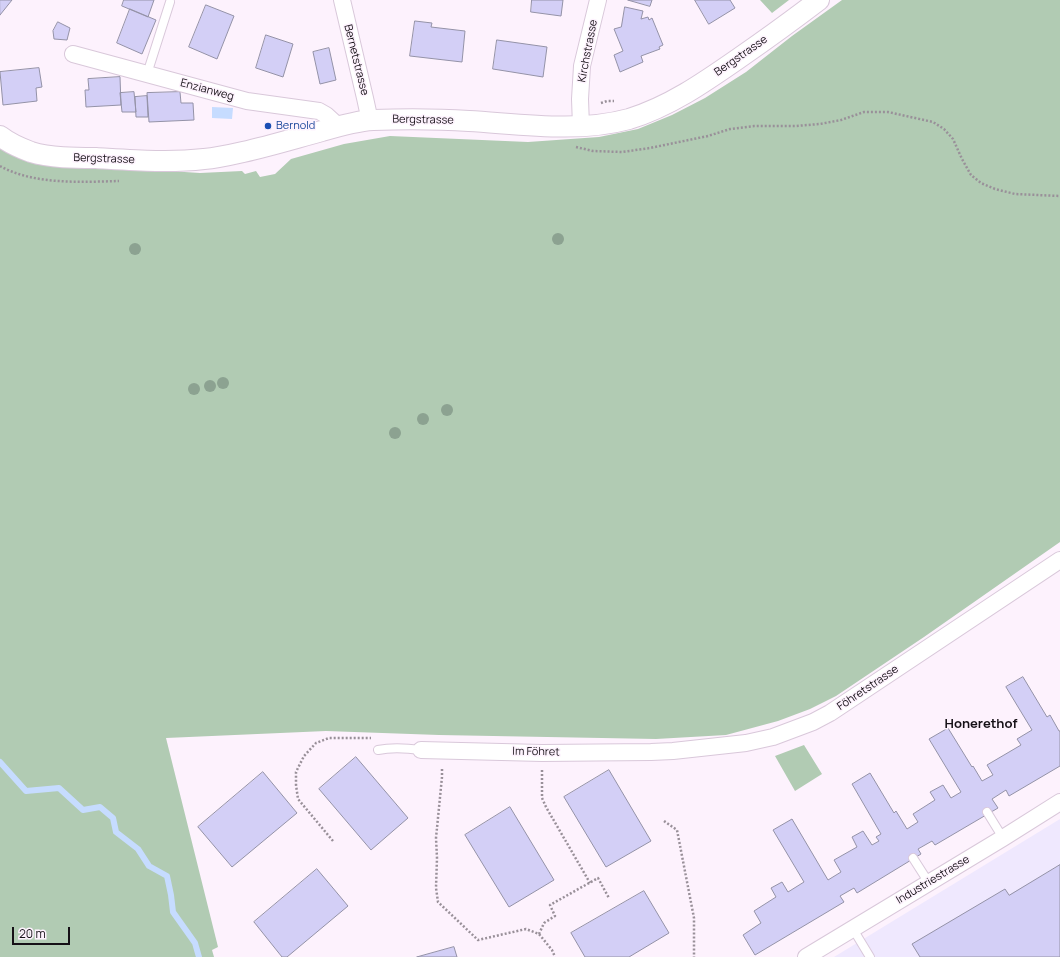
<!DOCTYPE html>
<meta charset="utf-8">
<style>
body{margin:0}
#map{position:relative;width:1060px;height:957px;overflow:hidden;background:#fdf2fd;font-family:Manrope,sans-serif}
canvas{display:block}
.scale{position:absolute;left:12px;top:927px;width:58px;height:18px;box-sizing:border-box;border:2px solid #151016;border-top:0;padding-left:5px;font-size:12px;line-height:14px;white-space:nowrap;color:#151016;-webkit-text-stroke:3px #fdf2fd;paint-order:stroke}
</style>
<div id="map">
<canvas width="1060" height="957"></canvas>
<div class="scale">20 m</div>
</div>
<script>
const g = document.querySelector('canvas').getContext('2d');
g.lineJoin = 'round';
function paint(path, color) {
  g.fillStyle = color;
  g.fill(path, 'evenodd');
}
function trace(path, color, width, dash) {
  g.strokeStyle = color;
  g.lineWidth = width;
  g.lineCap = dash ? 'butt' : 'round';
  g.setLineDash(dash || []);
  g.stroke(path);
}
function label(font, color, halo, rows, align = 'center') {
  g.font = font + ' Manrope,sans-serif';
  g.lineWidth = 3;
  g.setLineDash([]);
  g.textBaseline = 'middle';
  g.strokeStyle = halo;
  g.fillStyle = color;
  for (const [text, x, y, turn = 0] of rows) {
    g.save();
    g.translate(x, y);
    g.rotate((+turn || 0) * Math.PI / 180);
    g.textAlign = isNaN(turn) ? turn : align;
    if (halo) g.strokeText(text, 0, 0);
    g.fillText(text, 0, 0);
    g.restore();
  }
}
paint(new Path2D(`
 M1060 819V957H834Z`), '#efe8fe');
paint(new Path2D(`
 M760 0H789L772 13Z
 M842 0H1060V542L924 637 836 696 810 709 778 721 726 735 656 739 439 735 326 731 166 738 218 947 212 950 214 957H0V148L35 164 71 168 153 170 200 173 242 171 245 174 256 171 260 177 275 174 291 159 344 144 390 136 528 142 599 137 638 129 672 115 705 98 746 72 792 36Z
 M804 745 822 774 795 791 775 756Z`), '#b1cbb3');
paint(new Path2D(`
 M212 107 233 108 232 119 212 118Z`), '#c6dcff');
trace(new Path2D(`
 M0 762 26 791 59 788 83 810 100 807 113 818 116 832 138 849 149 866 167 876 171 895 173 912 195 943 199 957`), '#c6dcff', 6);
const building = new Path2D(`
 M0 0H12L0 15Z
 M124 0H154L148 17 122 6Z
 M532 0H563L561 16 531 12Z
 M628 0H652L650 6Z
 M695 0H730L735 8 709 24Z
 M206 5 234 16 217 59 189 47Z
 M625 7 643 11 641 19 648 17 649 20 652 18 663 45 659 47 660 49 641 56 643 62 620 72 614 55 623 51 614 29 621 27Z
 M130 9 156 20 142 54 117 43Z
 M415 21 432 23 431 27 465 31 462 62 410 56Z
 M58 22 70 28 67 40 54 39 53 31Z
 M266 35 293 44 283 77 256 68Z
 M497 40 547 47 543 77 493 69Z
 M329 48 336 80 320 84 313 52Z
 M39 68 42 87 36 88 37 101 3 105 0 72Z
 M120 77 121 105 86 107 85 90H89L88 79Z
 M134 92 136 112H122L120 93Z
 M180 92 181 103H193L194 120 149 122 147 93Z
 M147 96 148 117H136L135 97Z
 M1023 677 1047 717 1050 715 1059 731H1060V766L1009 796 1006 790 992 799 998 808 935 845 932 841 918 849 921 854 857 893 854 888 840 896 844 902 755 955 743 935 761 923 754 911 776 897 771 888 782 882 788 892 804 882 773 830 792 819 828 880 841 872 834 860 857 847 852 837 863 831 872 845 879 841 876 837 881 834 852 784 870 773 894 813 896 811 907 829 918 822 913 814 935 800 930 792 943 785 951 798 961 792 929 739 948 728 972 767 973 766 982 781 993 775 987 765 1021 745 1017 739 1032 730 1006 687Z
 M356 757 408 818 371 850 319 789Z
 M609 770 651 841 606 867 564 797Z
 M263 772 297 813 232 867 198 827Z
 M510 807 554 880 509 907 465 835Z
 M1060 865V957H920L912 944 1005 889 1009 895Z
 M317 869 348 906 287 957H282L254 922Z
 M644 891 669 933 629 957H585L571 933Z
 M454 947 457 957H417Z`);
paint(building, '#d3cff6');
trace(building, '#9492a7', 1);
const service = new Path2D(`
 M147 74 170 2
 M378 750C392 747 406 748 421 750
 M987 812 1003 838
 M913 858 929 883
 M853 929 870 957`);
const minor = new Path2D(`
 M342 0 365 98 370 121
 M73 54 247 101 319 111 326 115 338 126
 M581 126 580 99 582 66 598 0
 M421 750 542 753 651 752 673 751 746 743 773 737 813 722 830 713 1060 560
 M806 957 1003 838 1060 802`);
const tertiary = new Path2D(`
 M0 136C9 143 20 148 31 152 50 158 75 158 96 158 131 160 168 163 204 159 217 158 230 155 243 152 270 146 296 138 322 131 339 126 356 121 373 120 405 119 437 119 469 121 520 124 578 133 629 119 671 106 706 81 742 56 768 38 794 19 819 0`);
trace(service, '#d9c8da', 10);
trace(minor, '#d9c8da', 18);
trace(tertiary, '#d9c8da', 22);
trace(new Path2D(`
 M601 103 607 101H614
 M576 147 593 151 622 152 650 148 708 136 730 129 754 126H796L820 124 841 120 864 112H888L933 122 944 129 953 139 962 159 971 175 981 183 995 189 1015 194 1060 196
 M0 166C34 185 81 182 119 181
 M442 769V777L436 838 437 858 436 888 438 902 478 940 526 929 539 934 552 950 555 957
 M542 770V798L546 807 590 883
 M664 821 677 830 694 918V957
 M333 841 298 799 296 785V772L304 756 316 743 329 738H371
 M539 934 544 923 555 916 550 905 598 878 609 898`), '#999099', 2.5, [2, 2]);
trace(service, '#fff', 8);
trace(minor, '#fff', 16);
trace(tertiary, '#fff', 20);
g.fillStyle = '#8ca291';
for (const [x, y] of [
 [558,239],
 [135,249],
 [223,383],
 [210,386],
 [194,389],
 [447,410],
 [423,419],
 [395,433]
]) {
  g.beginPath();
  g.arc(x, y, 6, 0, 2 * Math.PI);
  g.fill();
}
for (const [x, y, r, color] of [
 [268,126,4,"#1a4fb4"]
]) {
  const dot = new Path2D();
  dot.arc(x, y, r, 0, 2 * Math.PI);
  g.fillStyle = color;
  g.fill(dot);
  trace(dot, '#fdf2fd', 1.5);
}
label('11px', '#151016', '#fdf2fd', [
 ["Kirchstrasse",588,51,-79],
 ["Bergstrasse",741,56,-35],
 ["Bernetstrasse",356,60,76],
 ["Enzianweg",207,90,15],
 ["Bergstrasse",423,120,1],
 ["Bergstrasse",104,159,2],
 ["Föhretstrasse",868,688,-34],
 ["Im Föhret",536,752,1],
 ["Industriestrasse",933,880,-31]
]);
label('11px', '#164399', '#fdf2fd', [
 ["Bernold",276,126]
], 'left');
label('bold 13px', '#151016', '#fdf2fd', [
 ["Honerethof",981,724]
]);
</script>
